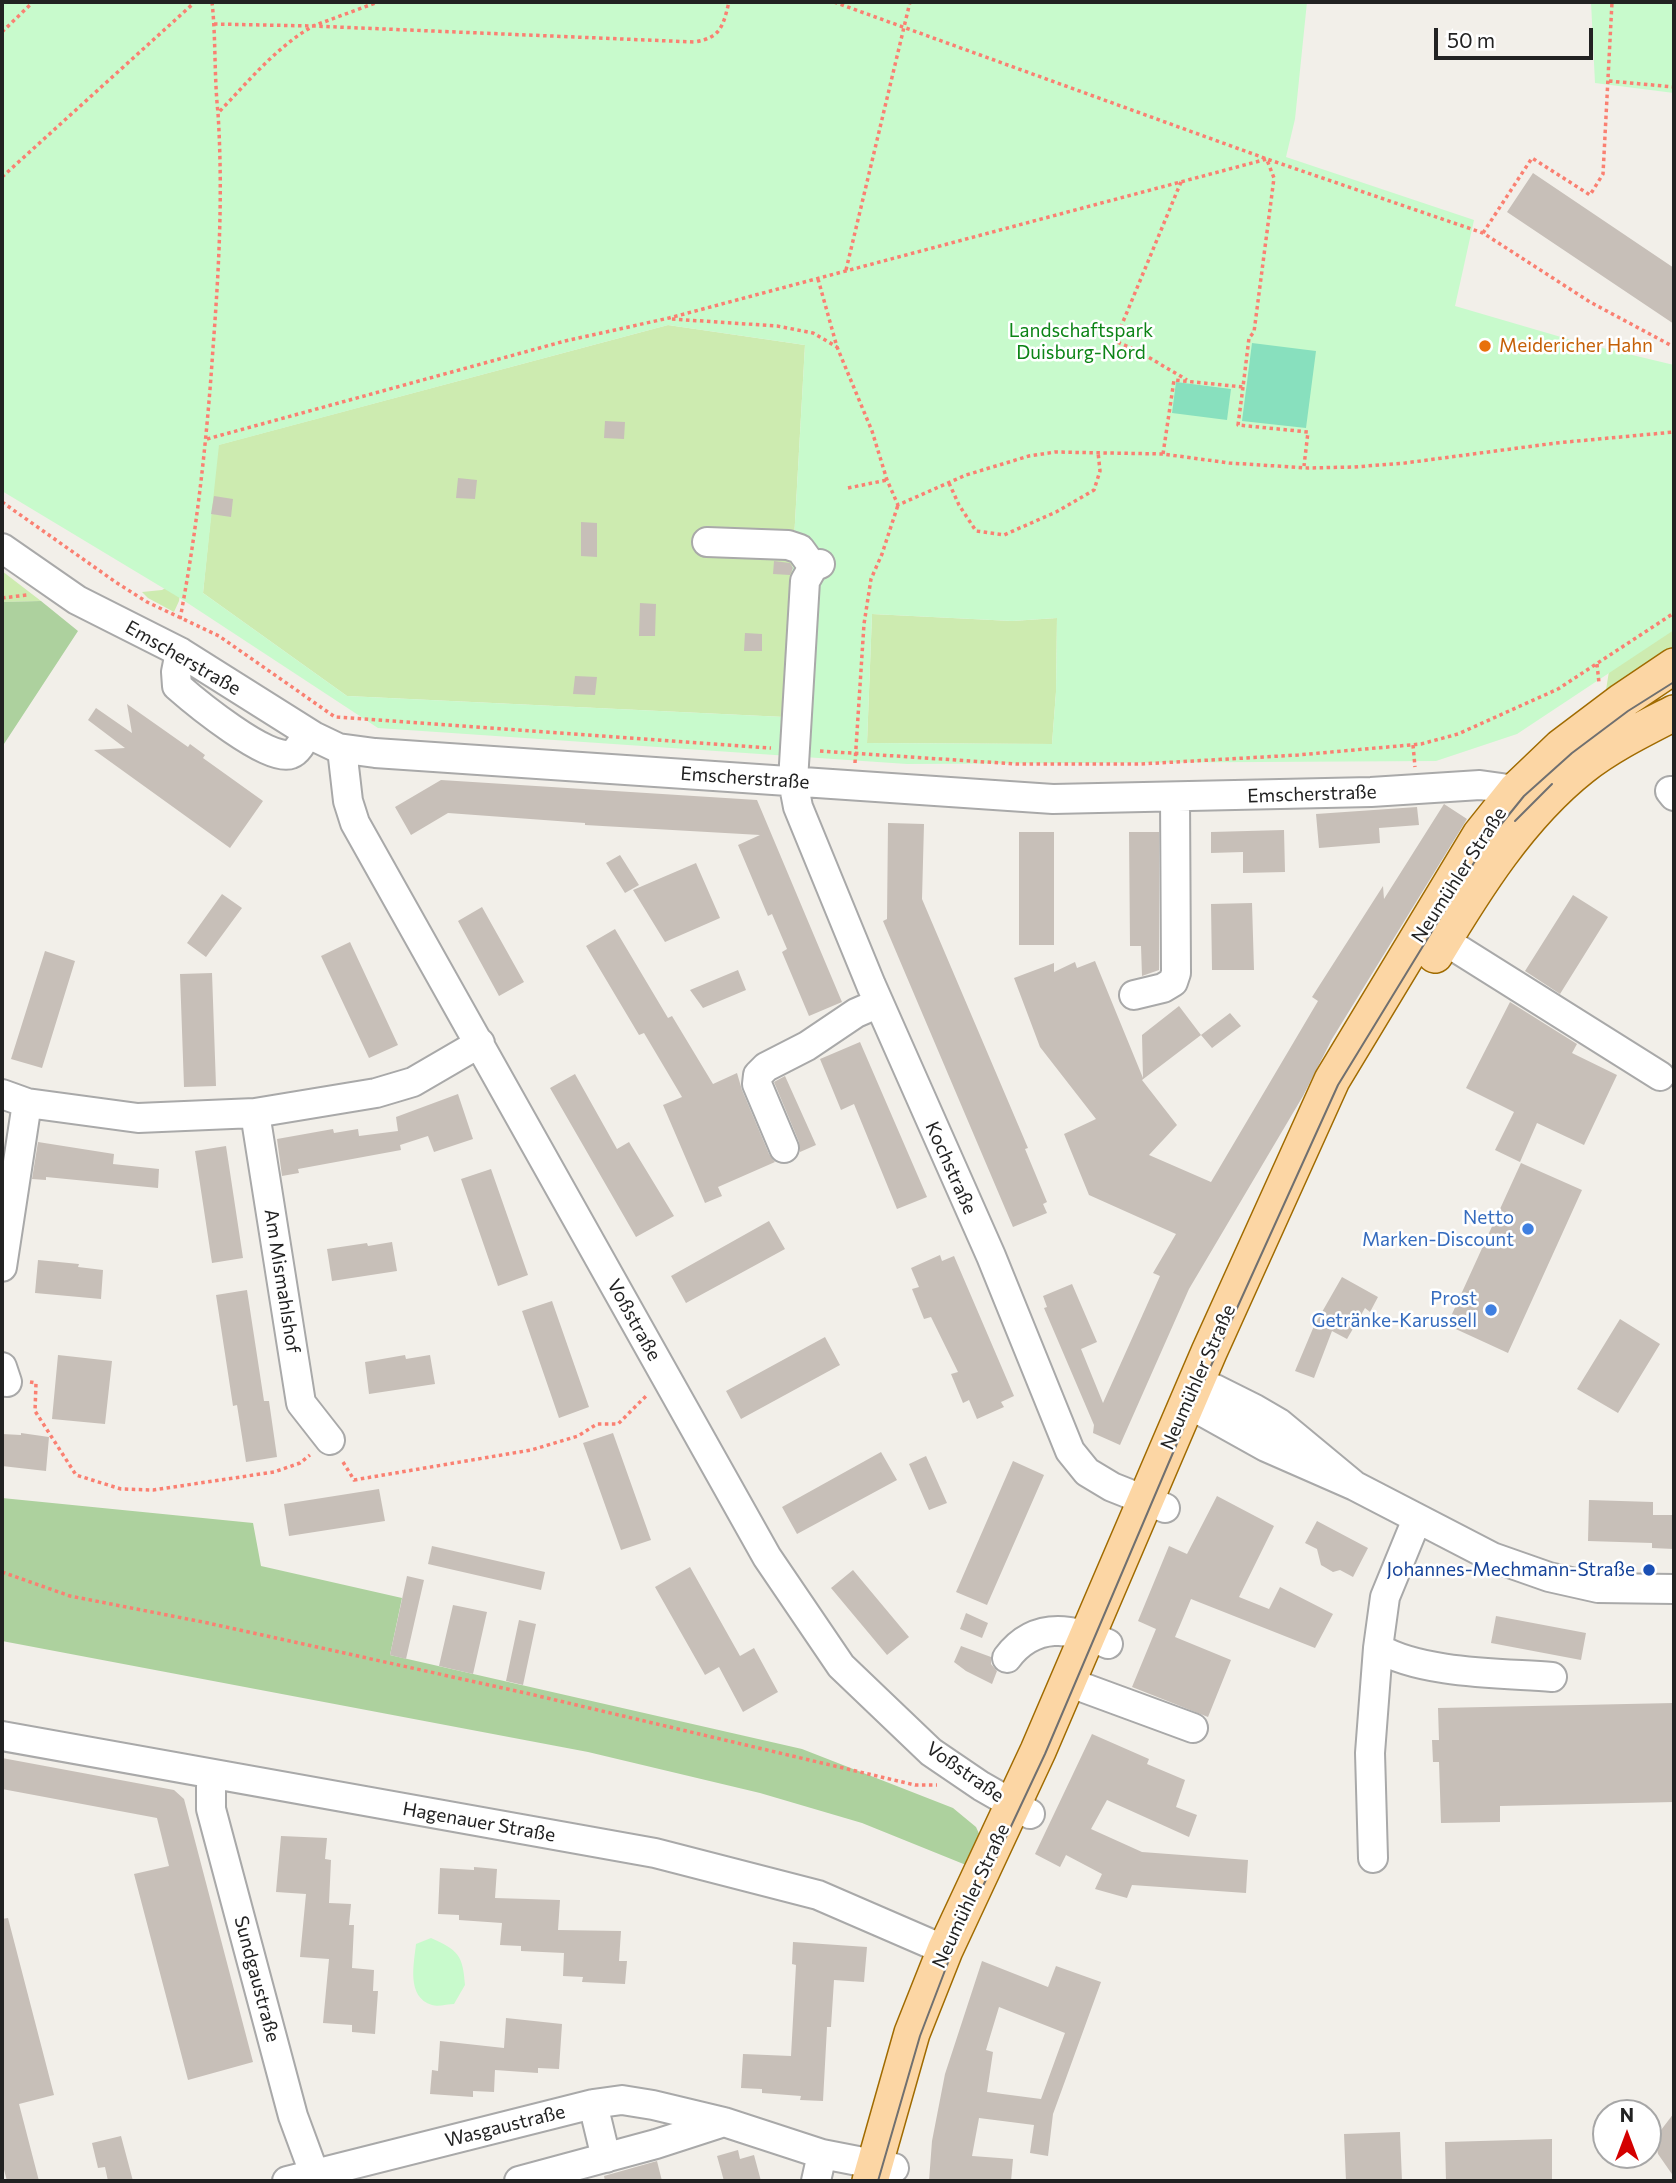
<!DOCTYPE html>
<meta charset="utf-8">
<style>
body{margin:0}
#map{position:relative;width:1676px;height:2183px;overflow:hidden;background:#f2efe9;font-family:Commissioner,sans-serif}
canvas{display:block}
.frame{position:absolute;inset:0;border:4px solid #222;pointer-events:none}
.north{position:absolute;left:1592px;top:2099px;width:70px;height:70px;box-sizing:border-box;background:#fff;border:2px solid #a7a7a7;border-radius:50%;rotate:0deg;font-size:19px;font-weight:700;line-height:28px;text-align:center;color:#222}
.north::after{content:'';display:block;margin:auto;width:24px;height:32px;background:#d40000;clip-path:polygon(50% 0,100% 100%,50% 72%,0 100%)}
.scale{position:absolute;left:1434px;top:28px;width:159px;height:32px;box-sizing:border-box;border:4px solid #222;border-top:0;padding-left:9px;font-size:21px;line-height:24px;white-space:nowrap;color:#222;-webkit-text-stroke:5px #fff;paint-order:stroke}
</style>
<div id="map">
<canvas width="1676" height="2183"></canvas>
<div class="frame"></div>
<div class="north">N</div>
<div class="scale">50 m</div>
</div>
<script>
const g = document.querySelector('canvas').getContext('2d');
g.lineJoin = 'round';
function paint(path, color) {
  g.fillStyle = color;
  g.fill(path, 'evenodd');
}
function trace(path, color, width, dash) {
  g.strokeStyle = color;
  g.lineWidth = width;
  g.lineCap = dash ? 'butt' : 'round';
  g.setLineDash(dash || []);
  g.stroke(path);
}
function label(font, color, halo, rows, align = 'center') {
  g.font = font + ' Commissioner,sans-serif';
  g.lineWidth = 5;
  g.setLineDash([]);
  g.textBaseline = 'middle';
  g.strokeStyle = halo;
  g.fillStyle = color;
  for (const [text, x, y, turn = 0] of rows) {
    g.save();
    g.translate(x, y);
    g.rotate((+turn || 0) * Math.PI / 180);
    g.textAlign = isNaN(turn) ? turn : align;
    if (halo) g.strokeText(text, 0, 0);
    g.fillText(text, 0, 0);
    g.restore();
  }
}
paint(new Path2D(`
 M668 325 805 345 784 717 347 696 203 593 218 445Z
 M2 571 41 601 2 602Z
 M172 584 181 586 179 601 174 612 148 598 142 592 162 590Z
 M872 614 1012 621 1057 618 1056 692 1052 744 867 743Z
 M1674 620V648L1625 680 1606 690 1610 665Z`), '#cdebb0');
paint(new Path2D(`
 M41 601 78 631 2 747V602Z
 M2 1498 253 1523 261 1566 402 1598 390 1655 802 1749 953 1808 976 1827 982 1840 966 1865 862 1823 760 1793 588 1752 2 1641Z`), '#add19e');
paint(new Path2D(`
 M2 2H1307L1295 119 1286 157 1474 220 1455 306 1578 342 1674 365V630L1517 734 1436 761 907 764 378 728 183 600 2 491ZM668 325 805 345 784 717 347 696 203 593 219 445ZM872 614 1012 621 1057 618 1056 692 1052 744 867 743Z
 M1591 2H1674V93L1595 83Z
 M431 1938C458 1950 463 1955 465 1985L454 2004C448 2004 438 2007 432 2005 406 1997 414 1964 416 1944Z`), '#c8facc');
paint(new Path2D(`
 M1252 343 1316 351 1306 428 1242 421Z
 M1176 382 1231 389 1227 420 1172 413Z`), '#88e0be');
paint(new Path2D(`
 M1533 173 1674 268V324L1507 212Z
 M605 421 625 422 624 439 604 438Z
 M458 478 477 480 475 499 456 498Z
 M214 496 233 499 231 517 211 514Z
 M581 522 597 523V557L581 556Z
 M774 561 790 563 793 568 790 575 773 574Z
 M640 603 656 604 655 636H639Z
 M745 633 762 634V651H744Z
 M575 676 597 677 595 695 573 694Z
 M127 704 188 747 190 744 205 755 203 758 263 801 230 848 94 750 125 748 88 720 96 708 132 733Z
 M441 780 757 800 842 1002 809 1016 782 952 787 949 772 914 768 916 738 845 760 835 585 825V823L448 813 411 835 395 807Z
 M1444 804 1467 819 1332 1039 1303 1096 1189 1289 1120 1445 1093 1433 1094 1425 1044 1308 1047 1307 1043 1296 1072 1284 1097 1342 1081 1349 1103 1403 1160 1276 1153 1273 1176 1234 1089 1195 1064 1134 1096 1119 1040 1047 1014 978 1054 963V972L1075 962 1077 968 1095 961 1143 1078 1142 1035 1179 1006 1201 1035 1230 1013 1241 1026 1212 1048 1201 1035 1142 1080 1177 1125 1149 1155 1211 1182 1318 1001 1312 997 1383 886 1384 899Z
 M1417 807 1419 825 1379 828 1380 843 1319 848 1316 814Z
 M888 823 924 824 922 899 1028 1148 1025 1149 1047 1202 1043 1204 1047 1213 1013 1227 883 921 887 919Z
 M1284 830 1285 872 1243 873V852L1211 853V832Z
 M1019 832H1054V945H1019Z
 M1129 832H1159V970L1142 976 1141 946H1130Z
 M620 855 639 885 625 893 606 863Z
 M696 863 720 918 665 942 633 890Z
 M222 894 242 908 206 957 187 943Z
 M1573 895 1608 917 1560 994 1525 971Z
 M1252 903 1254 970H1212L1211 904Z
 M482 907 524 982 499 996 458 921Z
 M615 929 668 1018 672 1016 713 1084 737 1073 742 1090 769 1154 775 1162 718 1187 722 1196 705 1203 663 1105 682 1097 644 1033 639 1035 586 946Z
 M350 942 398 1045 369 1058 321 956Z
 M45 951 75 961 42 1068 11 1059Z
 M738 970 746 990 703 1008 690 990Z
 M212 973 216 1086 184 1087 180 974Z
 M1510 1002 1577 1044 1572 1053 1617 1075 1584 1145 1537 1123 1520 1162 1495 1150 1514 1112 1466 1088Z
 M860 1042 927 1197 897 1209 854 1104 841 1110 820 1059Z
 M575 1074 617 1149 629 1142 674 1216 636 1237 550 1088Z
 M785 1076 816 1145 800 1152 799 1142 774 1082Z
 M458 1094 473 1139 434 1152 428 1136 400 1145 401 1150 298 1169 299 1173 282 1176 277 1139 333 1129 334 1133 358 1129 359 1136 398 1131 396 1117Z
 M38 1142 114 1154 113 1164 159 1169 158 1188 46 1177V1180L32 1179Z
 M226 1146 243 1258 212 1263 195 1151Z
 M1521 1163 1582 1190 1508 1353 1447 1325Z
 M491 1169 528 1275 498 1286 461 1179Z
 M769 1221 785 1249 686 1303 671 1276Z
 M392 1242 397 1271 332 1281 327 1249 367 1243 368 1246Z
 M940 1255 942 1261 954 1256 1014 1396 1001 1402 1004 1407 977 1419 969 1400 963 1403 951 1374 958 1372 931 1317 924 1319 912 1289 919 1287 911 1268Z
 M38 1260 79 1264 78 1267 103 1270 101 1299 35 1293Z
 M1342 1277 1378 1297 1370 1312 1365 1308 1347 1339 1332 1331 1314 1378 1295 1371 1314 1326Z
 M247 1290 264 1401H269L277 1457 246 1462 237 1405 233 1406 216 1295Z
 M552 1301 589 1407 559 1418 522 1311Z
 M1620 1319 1660 1344 1618 1413 1577 1389Z
 M825 1337 840 1365 741 1419 726 1391Z
 M58 1355 112 1361 105 1424 52 1419Z
 M405 1355 406 1359 430 1355 435 1384 369 1394 365 1362Z
 M21 1433 49 1437 46 1471 2 1466V1434L21 1435Z
 M613 1433 651 1540 621 1550 583 1443Z
 M881 1452 897 1480 797 1534 782 1507Z
 M926 1456 947 1503 929 1510 909 1464Z
 M1013 1461 1044 1475 987 1605 956 1592Z
 M379 1489 385 1521 289 1536 284 1504Z
 M1217 1496 1274 1526 1239 1597 1269 1609 1280 1587 1333 1614 1315 1648 1191 1599 1175 1637 1231 1660 1208 1717 1132 1687 1156 1629 1138 1621 1169 1546 1187 1554Z
 M1589 1500 1653 1502V1515H1674V1549L1652 1548V1543L1588 1541Z
 M1317 1521 1368 1548 1353 1577 1340 1570 1333 1572 1321 1565 1317 1549 1305 1543Z
 M432 1546 545 1572 541 1590 428 1564Z
 M690 1567 740 1656 754 1648 778 1692 743 1712 719 1667 705 1675 655 1587Z
 M853 1570 909 1637 887 1655 831 1588Z
 M407 1576 424 1580 406 1659 390 1655Z
 M453 1605 487 1612 473 1674 439 1666Z
 M966 1613 988 1623 982 1638 960 1629Z
 M1496 1616 1586 1633 1581 1660 1491 1643Z
 M519 1620 536 1624 523 1685 506 1681Z
 M961 1646 991 1657V1664L997 1671 992 1684 966 1671 954 1662Z
 M1674 1703V1802L1500 1806V1822L1441 1823 1439 1762H1433L1432 1740H1439L1438 1708Z
 M1092 1734 1149 1759 1147 1764 1185 1780 1176 1807 1197 1815 1189 1837 1107 1800 1091 1829 1142 1852 1248 1860 1246 1893 1132 1885 1127 1898 1095 1889 1102 1874 1066 1855 1060 1867 1035 1854Z
 M2 1758 174 1790 184 1799 253 2062 188 2080 134 1874 169 1866 157 1818 2 1789Z
 M281 1836 327 1838 325 1859 331 1860 329 1903 351 1904 349 1925H354L352 1968 374 1970 373 1991H378L375 2034 352 2032V2025L323 2023 329 1959 300 1957 306 1894 276 1892Z
 M474 1867 497 1869 495 1898 560 1900 558 1930 621 1931 619 1961H627L625 1984 582 1982 583 1977 563 1976 564 1953 521 1951V1946L500 1945 502 1923 459 1920V1915L438 1914 440 1868 474 1870Z
 M8 1918 54 2095 19 2104 39 2181H7L2 2162V1919Z
 M793 1942 867 1947 864 1982 834 1980 831 2027H827L823 2101 800 2100 801 2096 762 2093V2089L741 2088 743 2054 791 2056 796 1965 792 1964Z
 M982 1961 1048 1987 1056 1966 1101 1982 1053 2114 1048 2156 1030 2153 1034 2125 979 2118 972 2156 1013 2159 1011 2181H929L932 2141 945 2074ZM999 2007 1065 2033 1041 2099 987 2092 993 2052 986 2050Z
 M506 2018 562 2024 559 2069 538 2068V2073L495 2070 494 2092 473 2091V2097L430 2094 432 2070 438 2071 440 2041 504 2048Z
 M1674 2113V2177L1658 2154 1656 2144 1658 2134Z
 M1400 2132 1402 2181H1346L1344 2134Z
 M121 2136 133 2181H108L105 2167 98 2168 92 2143Z
 M1552 2139V2181H1446L1445 2142Z
 M738 2150 740 2159 754 2155 761 2181H724L717 2156Z
 M657 2161 662 2181H605L604 2176Z`), '#c7bfb8');
const minor = new Path2D(`
 M707 542 788 545 800 549 813 567
 M2 548 77 600 180 652 315 737 338 748 375 753 1053 799 1371 792 1480 785 1516 790 1530 800
 M820 564 813 567 805 581 793 781 798 807 871 985 991 1256 1070 1451 1087 1472 1112 1487 1165 1508
 M180 652 176 672 177 686C194 701 269 763 291 754 299 751 303 740 307 733
 M342 749 348 801 355 823 767 1557 841 1666 931 1752 981 1786 1030 1814
 M1670 791 1674 796
 M1426 929 1660 1076
 M1134 995 1163 988 1173 982 1176 973 1175 797
 M2 1094 27 1103 138 1118 255 1113 376 1093 413 1082 480 1043
 M255 1113 301 1403 330 1440
 M784 1148 757 1084 758 1075 766 1067 807 1046 856 1013 879 1003
 M2 1267 27 1103
 M2 1367 7 1382
 M1355 1486 1279 1423 1255 1409 1215 1389 1201 1388 1191 1393 1199 1409 1205 1413 1266 1447 1355 1486 1492 1557 1549 1577 1598 1588 1674 1589
 M1378 1648C1422 1674 1501 1673 1552 1677
 M1007 1658C1034 1622 1071 1627 1108 1644
 M1068 1682 1193 1728
 M2 1736 655 1853 818 1895 945 1950
 M211 1775V1809L293 2116 317 2181
 M1373 1858 1370 1753 1378 1648 1385 1597 1417 1519
 M593 2104 606 2158
 M287 2181 593 2104 622 2100 653 2105 724 2122 822 2154 894 2168
 M519 2181 656 2144 724 2122
 M816 2181 822 2154`);
const major = new Path2D(`
 M1435 955C1475 888 1520 816 1582 767 1610 745 1643 729 1674 713
 M870 2181 912 2033 945 1950 1038 1751 1209 1352 1332 1080 1480 835 1516 790 1561 747 1622 701 1674 666`);
trace(minor, '#a9a9a9', 32);
trace(major, '#a06b00', 38);
trace(new Path2D(`
 M212 2C216 39 214 76 218 113
 M834 2 1267 159 1483 233 1590 302 1674 347
 M214 24 313 26 378 2
 M2 32 33 2
 M1609 81 1674 87
 M2 177 195 2
 M1181 182 1115 341 1138 351 1187 380
 M1483 233 1532 158 1590 195 1603 174 1612 2
 M846 270 910 2
 M818 279 837 347 872 431 887 480 898 505 966 475 1029 456 1055 452 1163 454 1229 463 1308 468 1354 467 1405 463 1556 443 1674 432
 M672 319 777 326 813 333 837 347
 M1243 387 1238 425 1308 432 1304 466
 M207 439 565 341 669 318 1267 159
 M1163 454 1174 380 1243 387 1249 338 1254 332 1274 178 1267 160
 M949 483 959 505 976 531 1004 535 1056 512 1094 490 1100 471 1098 452
 M848 488 887 480
 M2 502 117 583 147 602 219 636 335 717 771 748
 M2 598 27 595
 M180 619C197 530 207 439 213 348 219 269 223 193 218 113 248 82 275 48 313 26L694 42C721 38 723 26 729 2
 M1597 664 1599 683
 M1413 745 1415 767
 M820 751 1016 764H1141L1298 755 1421 744 1458 734 1558 689 1674 613
 M855 763 864 624 871 579 882 554 898 505
 M30 1382 36 1383 35 1411 76 1475 121 1489 153 1490 274 1472 300 1463 310 1455
 M343 1462 354 1480 531 1450 578 1436 597 1424H618L647 1395
 M2 1572 70 1596 208 1623 530 1694 915 1785H937`), '#fa8072', 3.5, [3.5, 3.5]);
trace(minor, '#fff', 28);
trace(major, '#fcd6a4', 35);
trace(new Path2D(`
 M1515 821 1552 784
 M878 2181 920 2036 952 1952 1045 1754 1195 1401 1338 1085 1486 843 1524 796 1572 753 1628 711 1674 682`), '#707070', 2);
for (const [x, y, r, color] of [
 [1485,346,7,"#e8710a"],
 [1528,1229,7,"#3f7fe0"],
 [1491,1310,7,"#3f7fe0"],
 [1649,1570,7,"#1a4fb4"]
]) {
  const dot = new Path2D();
  dot.arc(x, y, r, 0, 2 * Math.PI);
  g.fillStyle = color;
  g.fill(dot);
  trace(dot, '#fff', 2.5);
}
label('19px', '#0c8416', '#fff', [
 ["Landschaftspark",1081,331],
 ["Duisburg-Nord",1081,353]
]);
label('19px', '#c56008', '#fff', [
 ["Meidericher Hahn",1499,346]
], 'left');
label('19px', '#222', '#fff', [
 ["Emscherstraße",183,658,30],
 ["Emscherstraße",745,778,4],
 ["Emscherstraße",1312,794,-2],
 ["Neumühler Straße",1459,875,-57],
 ["Kochstraße",951,1168,66],
 ["Am Mismahlshof",282,1281,81],
 ["Voßstraße",634,1320,61],
 ["Neumühler Straße",1198,1377,-66],
 ["Voßstraße",965,1772,35],
 ["Hagenauer Straße",479,1822,10],
 ["Neumühler Straße",971,1896,-65],
 ["Sundgaustraße",257,1979,75],
 ["Wasgaustraße",505,2126,-14]
]);
label('19px', '#366cbe', '#fff', [
 ["Netto",1514,1218],
 ["Marken-Discount",1514,1240],
 ["Prost",1477,1299],
 ["Getränke-Karussell",1477,1321]
], 'right');
label('19px', '#164399', '#fff', [
 ["Johannes-Mechmann-Straße",1635,1570]
], 'right');
</script>
